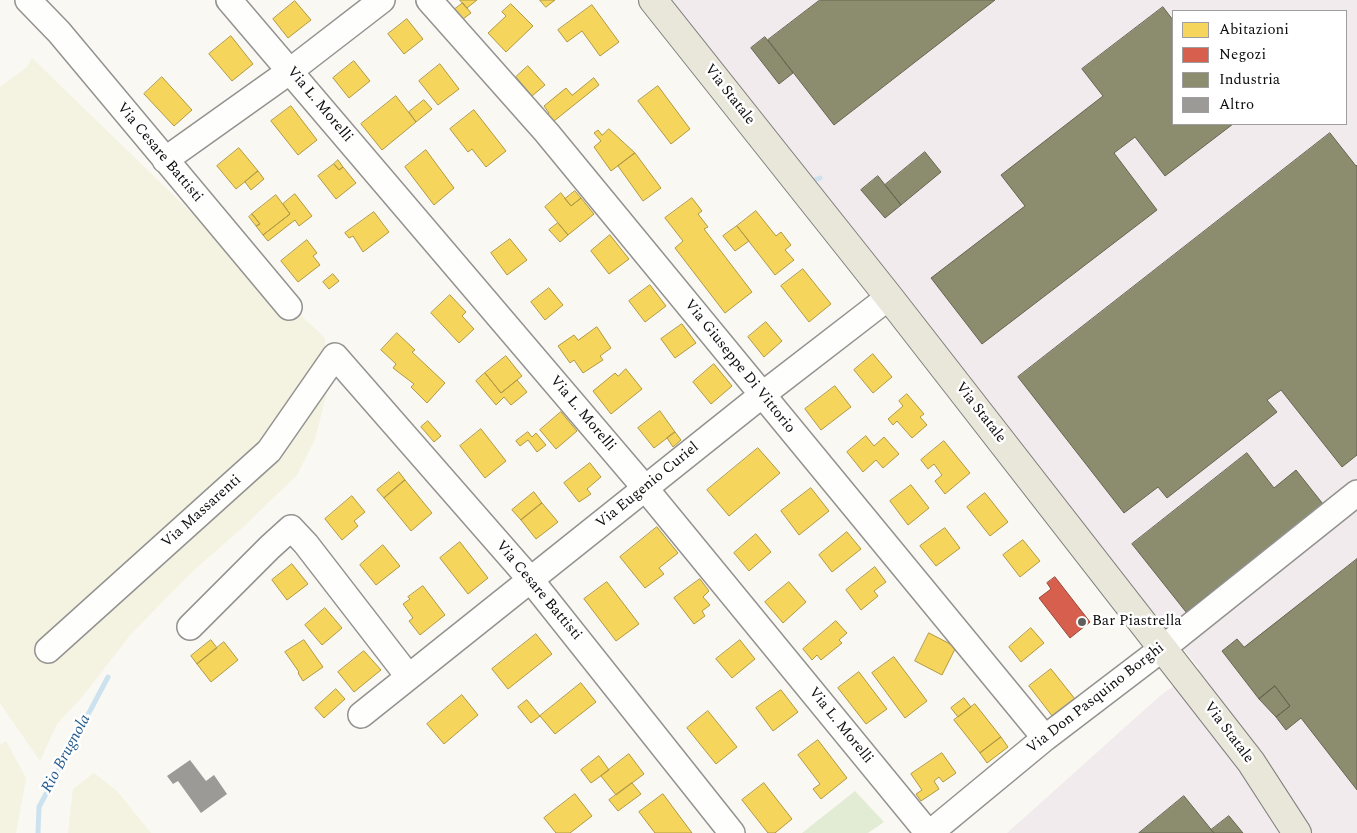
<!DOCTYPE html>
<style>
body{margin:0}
#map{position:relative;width:1357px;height:833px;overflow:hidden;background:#faf8f2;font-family:Spectral,serif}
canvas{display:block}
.legend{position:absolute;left:1172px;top:10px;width:175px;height:115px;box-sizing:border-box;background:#fff;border:1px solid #9e9e9e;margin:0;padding:6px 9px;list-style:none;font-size:15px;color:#0c0c0c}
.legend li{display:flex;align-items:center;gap:10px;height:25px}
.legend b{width:25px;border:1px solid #9e9e9e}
</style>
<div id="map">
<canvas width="1357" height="833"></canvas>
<ul class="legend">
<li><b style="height:14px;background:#f6d55c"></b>Abitazioni</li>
<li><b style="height:14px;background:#d6604d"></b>Negozi</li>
<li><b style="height:14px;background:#8c8c6e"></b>Industria</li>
<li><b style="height:14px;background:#9c9a97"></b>Altro</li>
</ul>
</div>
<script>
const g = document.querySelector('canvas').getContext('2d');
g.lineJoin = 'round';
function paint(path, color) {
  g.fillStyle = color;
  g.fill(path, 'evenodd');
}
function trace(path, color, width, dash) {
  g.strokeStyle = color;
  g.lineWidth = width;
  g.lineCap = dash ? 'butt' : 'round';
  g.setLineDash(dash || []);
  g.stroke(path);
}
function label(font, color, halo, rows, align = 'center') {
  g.font = font + ' Spectral,serif';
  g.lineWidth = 5;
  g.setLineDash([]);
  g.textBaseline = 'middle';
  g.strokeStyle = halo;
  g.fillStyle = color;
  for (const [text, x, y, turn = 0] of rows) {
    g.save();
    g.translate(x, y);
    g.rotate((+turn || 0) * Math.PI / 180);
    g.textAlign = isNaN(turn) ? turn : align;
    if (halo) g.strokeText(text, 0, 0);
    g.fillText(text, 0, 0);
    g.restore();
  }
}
paint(new Path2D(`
 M650 0H1357V833H1007L1161 695 1199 668ZM1173 11H1346V124H1173Z`), '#f1ebee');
paint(new Path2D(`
 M32 58 198 219 325 338 327 392 315 439 297 475 242 528 193 571 131 634 83 696 57 724 40 761 0 703V87L27 67Z
 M6 741 26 778 16 833H0V745Z
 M94 773 117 791 151 833H68L73 789Z`), '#f4f2e0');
paint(new Path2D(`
 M855 791 884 822 868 833H802Z`), '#e2ecd4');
const homes = new Path2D(`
 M460 0H477L467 8Z
 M540 0H555L546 7Z
 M295 1 311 20 288 38 273 19Z
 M463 3 471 13 463 19 455 9Z
 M511 4 533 26 506 52 488 33 506 16 502 12Z
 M592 5 619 42 600 56 582 31 567 42 558 30Z
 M407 19 423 39 404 54 388 34Z
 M231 36 253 64 232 81 209 54Z
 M354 61 370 81 349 98 333 78Z
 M440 64 459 89 438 105 419 81Z
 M528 66 545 85 532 96 516 77Z
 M162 77 192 110 174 126 144 94Z
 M594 78 599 85 549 125 543 117 549 113 544 106 566 88 572 95Z
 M658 86 690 129 671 144 638 101Z
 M396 96 416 122 382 150 361 124Z
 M424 100 432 109 416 122 409 112Z
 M291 106 317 140 298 155 271 121Z
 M474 110 506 151 486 167 472 149 468 152 450 129Z
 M609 129 635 153 611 171 594 147 601 141 594 133 598 130 602 135Z
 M239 148 258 171 236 189 217 166Z
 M426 150 454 188 434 205 405 167Z
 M635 153 661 188 643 201 618 166Z
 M338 160 343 167 339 170 334 164Z
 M334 164 339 170 343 167 356 183 336 199 318 176Z
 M258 171 264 179 251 190 245 182Z
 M575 191 581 198 571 206 565 199Z
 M561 193 571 206 581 198 594 214 568 235 545 207Z
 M295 194 312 216 299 226 295 220 268 241 263 235 290 214 283 204Z
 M276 195 290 214 263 235 256 226 260 224 252 214Z
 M692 198 702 211 698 214 708 227 704 229 752 292 725 313 675 248 683 241 665 218Z
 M756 211 776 236 781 232 791 245 785 250 794 260 775 275 737 226Z
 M374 212 389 232 363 252 353 236 349 238 345 233Z
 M252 214 260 224 256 226 249 217Z
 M558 223 568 235 560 242 549 230Z
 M737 226 749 241 735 251 723 236Z
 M610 235 629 259 609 274 591 251Z
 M510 239 527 260 507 275 491 253Z
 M307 240 317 253 313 256 320 265 298 282 281 261Z
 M803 269 831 304 809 322 781 286Z
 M333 274 339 281 329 289 323 282Z
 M650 285 666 306 645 322 629 301Z
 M549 288 563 305 545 320 531 302Z
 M450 295 466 312 462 316 474 329 459 343 431 313Z
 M766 322 782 341 764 357 748 337Z
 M682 324 696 343 675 358 661 339Z
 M597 327 611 348 600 356 603 360 583 373 574 360 570 363 558 346 574 335 578 340Z
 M397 333 415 350 412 352 445 383 427 403 411 387 414 384 393 368 396 364 381 350Z
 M873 354 892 377 873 393 854 370Z
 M506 356 522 376 501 393 485 373Z
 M714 364 732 386 711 404 693 382Z
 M626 369 642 389 611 414 593 391 615 373 618 376Z
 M485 373 501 393 517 380 527 392 511 405 504 397 496 405 476 381Z
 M835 386 851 407 821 430 805 409Z
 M907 394 924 414 920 417 927 425 912 438 897 421 893 425 888 419 903 406 899 401Z
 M660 411 675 432 654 448 638 428Z
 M561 412 577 431 556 449 540 430Z
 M428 421 441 436 434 442 421 427Z
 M481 429 506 461 485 478 460 446Z
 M528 432 532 437 536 433 546 445 537 452 528 440 520 446 516 441Z
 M675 432 681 440 673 447 667 438Z
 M866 436 874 446 884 437 899 454 883 468 876 460 863 472 847 452Z
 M944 441 970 473 945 494 935 481 942 475 934 464 928 469 921 460Z
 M758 448 780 473 729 516 707 490Z
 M590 463 601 477 587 489 591 494 579 502 564 483Z
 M399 472 405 480 384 498 377 490Z
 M405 480 432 513 411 531 384 498Z
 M911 485 929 508 908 525 890 501Z
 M811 488 829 511 799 535 781 511Z
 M534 492 542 503 521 520 512 510Z
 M985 493 1008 522 990 536 967 507Z
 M352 496 365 512 354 521 358 526 342 540 325 519Z
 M542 503 558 522 536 539 521 520Z
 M657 527 678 553 659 568 664 574 645 588 620 557Z
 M945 528 960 548 936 566 920 546Z
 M847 532 861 549 832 572 819 555Z
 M756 534 771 552 749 571 734 553Z
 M1023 540 1040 561 1020 577 1003 555Z
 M460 542 488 578 468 594 440 558Z
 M383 545 400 566 376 585 360 565Z
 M292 564 308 584 287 600 272 580Z
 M875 567 886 582 874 591 878 596 861 610 846 590Z
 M700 579 709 591 703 597 710 605 702 611 705 616 694 624 674 598Z
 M607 582 639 624 616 641 584 599Z
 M789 582 806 602 783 623 765 602Z
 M423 586 445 615 420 635 409 621 413 618 403 604 410 599 408 597Z
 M325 608 342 628 322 645 305 625Z
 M836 621 847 633 839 640 842 643 821 660 817 655 812 660 803 649Z
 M1031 628 1044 643 1021 662 1009 647Z
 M929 633 956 647 942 675 915 661Z
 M536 634 552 654 508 689 492 669Z
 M211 640 217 648 197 664 191 656Z
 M304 640 323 667 303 681 298 673 299 672 285 652Z
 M740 640 755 659 732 678 716 659Z
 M224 642 238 660 211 682 197 664Z
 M364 651 381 670 354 692 338 672Z
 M894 657 927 701 905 718 872 673Z
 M1051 669 1075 699 1053 717 1029 686Z
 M859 672 887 709 866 724 838 688Z
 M581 683 596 702 555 734 540 716Z
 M336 689 345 699 324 718 315 708Z
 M781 690 798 712 773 731 756 708Z
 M462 695 478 715 444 744 427 724Z
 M964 698 971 707 958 717 951 708Z
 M527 700 540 716 531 723 518 707Z
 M975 704 1001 737 980 753 954 720Z
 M708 711 737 747 716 764 687 728Z
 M1001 737 1008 747 987 763 980 753Z
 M818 740 847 778 821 799 813 789 820 784 798 755Z
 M942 753 956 773 943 782 939 777 934 781 939 789 921 801 916 794 922 790 911 774Z
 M629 754 644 774 616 795 601 776Z
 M599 756 609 770 591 783 581 770Z
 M632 783 641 794 618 811 609 800Z
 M764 783 792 819 775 833H768L742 800Z
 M575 794 592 816 570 833H556L544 818Z
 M663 794 692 833H655L639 812Z`);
paint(homes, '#f6d55c');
trace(homes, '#b09944', 1);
const shops = new Path2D(`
 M1055 577 1090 622 1070 638 1039 598 1051 589 1047 583Z`);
paint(shops, '#d6604d');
trace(shops, '#99473a', 1);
const industry = new Path2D(`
 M820 0H995L834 125 768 40Z
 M1163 7 1173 20V124H1233L1165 176 1135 137 1114 153 1157 210 982 344 931 278 1025 206 1001 175 1103 96 1082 69Z
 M765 37 793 73 779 84 751 48Z
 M1330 133 1356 166 1357 165V455L1342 467 1281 390 1267 400 1277 412 1167 498 1158 487 1124 513 1018 377Z
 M925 152 941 172 901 205 885 185Z
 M878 176 901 205 885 218 861 190Z
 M1247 453 1274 488 1296 470 1323 504 1186 612 1132 544Z
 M1357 559V790L1301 718 1286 730 1276 717 1290 706 1275 686 1259 699 1222 651 1237 639 1244 647Z
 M1275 686 1290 706 1276 717 1259 699Z
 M1184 796 1214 833H1139Z
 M1229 816 1243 833H1214L1211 830Z`);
paint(industry, '#8c8c6e');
trace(industry, '#666651', 1);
trace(new Path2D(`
 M815 180 820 178
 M38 833 39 807 108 677`), '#cce2ef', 5);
paint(new Path2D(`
 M190 760 206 781 214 775 227 794 201 813 178 781 173 784 167 776Z`), '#9c9a97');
const minor = new Path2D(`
 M28 0 59 32 289 307
 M229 0 645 488 928 833
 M429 0 547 133 1045 738
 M165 160 290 71 382 0
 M190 627 270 547 291 528 306 544 408 676
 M48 650 269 451 335 356 530 579 732 833
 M361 715 762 395 889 297
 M930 833 1045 738 1163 648 1357 493`);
const major = new Path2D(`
 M653 0 889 297 1251 762 1297 833`);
trace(minor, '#939290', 28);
trace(major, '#80807d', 30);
trace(minor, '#fefefd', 25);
trace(major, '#e9e6da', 28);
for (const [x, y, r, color] of [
 [1082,622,5,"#5f5f5c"]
]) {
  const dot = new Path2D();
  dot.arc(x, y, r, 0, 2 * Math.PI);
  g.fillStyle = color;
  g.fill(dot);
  trace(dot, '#fff', 2);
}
label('15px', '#0c0c0c', '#fff', [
 ["Via Statale",729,95,52],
 ["Via L. Morelli",319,105,50],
 ["Via Cesare Battisti",159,153,50],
 ["Via Giuseppe Di Vittorio",739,367,51],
 ["Via Statale",980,413,52],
 ["Via L. Morelli",582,414,50],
 ["Via Eugenio Curiel",648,486,-39],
 ["Via Massarenti",202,512,-42],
 ["Via Cesare Battisti",538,591,50],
 ["Via Don Pasquino Borghi",1096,699,-38],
 ["Via L. Morelli",840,726,51],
 ["Via Statale",1228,733,53]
]);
label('15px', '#0c0c0c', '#fff', [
 ["Bar Piastrella",1092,622]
], 'left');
label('italic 16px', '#265d8e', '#fff', [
 ["Rio Brugnola",67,754,-62]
]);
</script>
